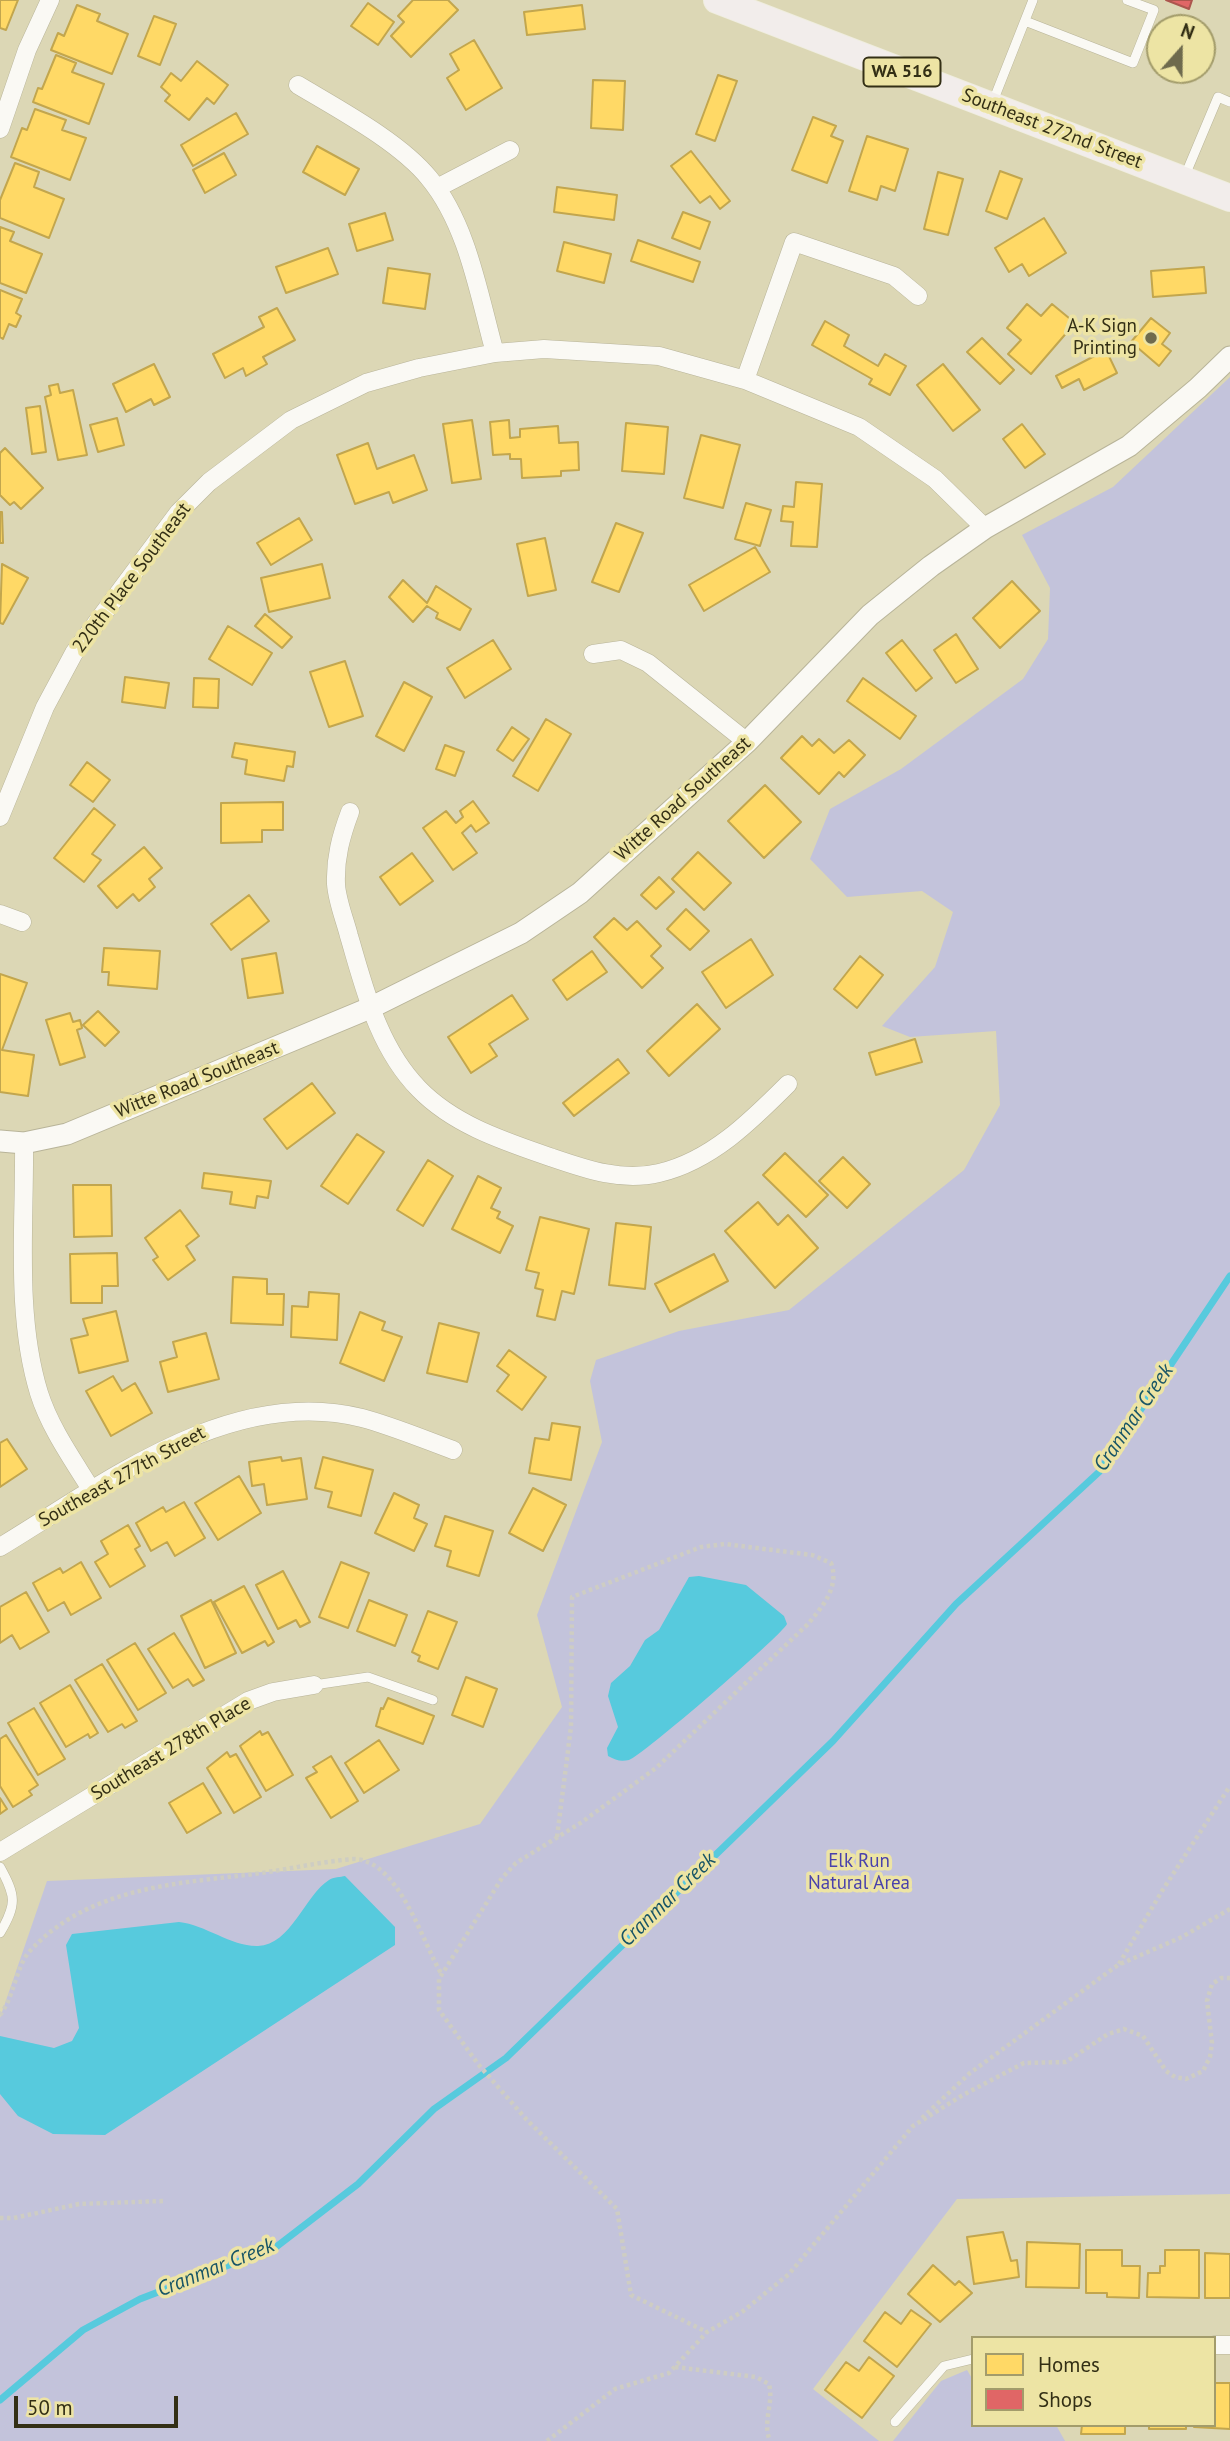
<!DOCTYPE html>
<style>
body{margin:0}
#map{position:relative;width:1230px;height:2441px;overflow:hidden;background:#dcd7b5;font-family:"PT Sans",sans-serif}
canvas{display:block}
.legend{position:absolute;left:971px;top:2336px;width:245px;height:91px;box-sizing:border-box;background:#ede4a4;border:2px solid #a39c6b;margin:0;padding:9px 12px;list-style:none;font-size:21px;color:#332f15}
.legend li{display:flex;align-items:center;gap:14px;height:35px}
.legend b{width:35px;border:2px solid #a39c6b}
.north{position:absolute;left:1146px;top:14px;width:70px;height:70px;box-sizing:border-box;background:#ede4a4;border:2px solid #a39c6b;border-radius:50%;rotate:21deg;font-size:19px;font-weight:700;line-height:28px;text-align:center;color:#332f15}
.north::after{content:'';display:block;margin:auto;width:24px;height:32px;background:#6e6a4d;clip-path:polygon(50% 0,100% 100%,50% 72%,0 100%)}
.scale{position:absolute;left:14px;top:2396px;width:164px;height:32px;box-sizing:border-box;border:4px solid #332f15;border-top:0;padding-left:9px;font-size:21px;line-height:24px;white-space:nowrap;color:#332f15;-webkit-text-stroke:5px #ede4a4;paint-order:stroke}
</style>
<div id="map">
<canvas width="1230" height="2441"></canvas>
<ul class="legend">
<li><b style="height:19px;background:#ffd966"></b>Homes</li>
<li><b style="height:19px;background:#e06666"></b>Shops</li>
</ul>
<div class="north">N</div>
<div class="scale">50 m</div>
</div>
<script>
const g = document.querySelector('canvas').getContext('2d');
g.lineJoin = 'round';
function paint(path, color) {
  g.fillStyle = color;
  g.fill(path, 'evenodd');
}
function trace(path, color, width, dash) {
  g.strokeStyle = color;
  g.lineWidth = width;
  g.lineCap = dash ? 'butt' : 'round';
  g.setLineDash(dash || []);
  g.stroke(path);
}
function label(font, color, halo, rows, align = 'center') {
  g.font = font + ' "PT Sans",sans-serif';
  g.lineWidth = 7;
  g.setLineDash([]);
  g.textBaseline = 'middle';
  g.strokeStyle = halo;
  g.fillStyle = color;
  for (const [text, x, y, turn = 0] of rows) {
    g.save();
    g.translate(x, y);
    g.rotate((+turn || 0) * Math.PI / 180);
    g.textAlign = isNaN(turn) ? turn : align;
    if (halo) g.strokeText(text, 0, 0);
    g.fillText(text, 0, 0);
    g.restore();
  }
}
paint(new Path2D(`
 M1230 377V2194L957 2199 813 2389 879 2441H0V2018L47 1881 336 1869 480 1824 562 1707 537 1615 602 1442 590 1381 596 1360 679 1331 789 1310 964 1170 1000 1105 996 1031 910 1037 882 1026 935 967 953 912 922 891 847 897 810 859 830 809 901 769 1023 679 1048 639 1050 588 1022 535 1113 487Z
 M967 2370 973 2380V2425H1056L1065 2441H893L941 2381Z`), '#c3c3db');
paint(new Path2D(`
 M699 1576 746 1585 784 1616 787 1624C781 1636 642 1756 629 1760 620 1762 616 1760 608 1756L607 1748 618 1727 608 1696 611 1683 630 1666 645 1640 659 1630 689 1577Z
 M345 1876 395 1927V1945L105 2135 53 2134 18 2116 0 2094V2036L54 2048 72 2041 79 2028 66 1945 72 1934 179 1922C206 1925 232 1947 258 1946 291 1945 305 1895 329 1880 333 1877 341 1877 345 1876Z`), '#57cadd');
const homes = new Path2D(`
 M0 0H18L6 30 0 28Z
 M413 0H448L458 10 411 57 391 36 404 22 398 16Z
 M368 3 394 22 378 45 351 26Z
 M77 5 100 14 97 21 128 34 112 74 51 50 58 33 64 36Z
 M582 5 585 29 527 35 524 12Z
 M154 16 176 24 160 65 138 56Z
 M474 40 502 88 466 110 447 78 459 70 450 54Z
 M56 55 76 63 72 72 104 84 89 124 33 102 38 88 42 89Z
 M197 61 228 85 214 104 207 98 189 120 165 101 170 95 161 87 171 73 181 81Z
 M718 75 737 81 715 141 696 134Z
 M593 80 625 81 623 130 591 128Z
 M35 109 66 120 62 130 86 138 70 180 11 157 22 128 27 130Z
 M236 113 248 134 193 166 181 145Z
 M813 117 836 126 831 136 843 141 827 183 792 170Z
 M867 136 908 149 895 191 881 186 877 200 849 191Z
 M317 146 359 169 345 195 303 172Z
 M691 151 730 201 720 209 710 196 700 203 671 166Z
 M224 153 236 175 205 193 193 170Z
 M15 163 39 172 34 187 64 199 49 238 0 218V200Z
 M1000 171 1022 179 1007 219 986 211Z
 M938 172 963 179 948 235 924 229Z
 M557 187 617 195 614 220 554 212Z
 M683 212 710 222 700 249 672 238Z
 M385 213 393 240 357 251 349 224Z
 M1044 218 1066 253 1029 276 1022 264 1009 272 995 248Z
 M0 227 14 232 10 241 42 254 26 293 0 283Z
 M638 240 700 262 693 282 631 261Z
 M564 242 611 254 604 283 557 271Z
 M328 248 338 274 286 293 276 267Z
 M1204 267 1206 293 1153 297 1151 271Z
 M388 268 430 274 425 309 383 303Z
 M0 290 22 299 16 313 21 316 16 327 9 324 3 339 0 337Z
 M1027 304 1041 316 1052 304 1075 323 1031 374 1008 354 1021 340 1007 328Z
 M277 308 295 340 263 357 267 364 246 376 243 368 225 378 213 354 264 327 259 317Z
 M1151 318 1170 333 1162 344 1171 351 1159 366 1131 342Z
 M825 321 849 335 844 346 878 366 885 354 906 366 890 395 869 384 872 379 812 345Z
 M982 338 1014 370 1000 384 967 352Z
 M1106 350 1117 373 1084 390 1079 379 1062 388 1056 376Z
 M154 364 170 397 154 405 151 399 126 412 113 384Z
 M943 364 980 410 953 431 917 385Z
 M58 384 60 393 73 390 87 455 58 460 45 397 51 395 49 386Z
 M40 406 46 452 32 454 26 408Z
 M117 418 124 445 98 452 90 425Z
 M472 420 481 479 452 483 443 424Z
 M509 420 510 438 520 437V429L558 426 559 443 578 442 579 470 561 471V476L522 478 521 459H510V454L493 455 490 422Z
 M626 423 668 427 664 474 622 471Z
 M1022 424 1045 454 1025 468 1003 439Z
 M701 435 740 445 723 508 684 498Z
 M368 443 377 469 414 455 427 490 393 503 389 492 355 504 337 455Z
 M5 448 43 488 21 509 14 502 10 505 0 495V453Z
 M796 482 822 484 817 547 791 546 793 522 781 521 783 506 794 507Z
 M746 503 771 510 760 546 735 539Z
 M0 512H2L3 543H0Z
 M299 518 312 540 271 565 257 543Z
 M616 523 643 533 619 592 592 582Z
 M545 538 556 590 528 596 517 544Z
 M755 547 770 572 704 611 689 585Z
 M2 564 28 578 3 624 0 623Z
 M322 564 330 598 269 612 261 578Z
 M403 580 427 603 436 586 471 609 460 630 436 618 438 613 427 606 413 622 389 597Z
 M1012 581 1040 611 1000 648 973 618Z
 M265 614 292 637 282 648 255 626Z
 M228 626 272 653 252 685 209 659Z
 M956 634 978 669 956 683 934 650Z
 M493 640 511 669 465 698 447 668Z
 M902 640 932 678 916 691 886 653Z
 M345 661 363 716 329 727 310 672Z
 M125 677 169 683 165 708 122 702Z
 M194 678 219 679 218 708 193 707Z
 M863 678 916 716 900 739 847 701Z
 M404 682 432 697 404 751 376 736Z
 M546 719 571 734 538 791 513 776Z
 M512 727 529 739 513 761 497 750Z
 M802 736 812 746 819 739 834 753 849 740 865 755 844 777 839 772 819 794 781 758Z
 M235 743 295 752 293 767 287 766 284 781 245 774 247 760 232 757Z
 M445 745 464 752 455 776 436 769Z
 M87 762 110 780 93 802 70 785Z
 M765 785 801 822 764 858 728 821Z
 M473 801 489 823 476 832 471 825 462 833 477 853 453 870 423 828 446 811 456 823 463 817 460 811Z
 M283 802V830H262V842L221 843V803Z
 M94 808 115 825 92 854 101 860 84 882 54 858Z
 M144 847 162 868 149 879 155 887 139 901 133 894 117 908 98 886Z
 M698 852 731 883 704 910 672 879Z
 M412 853 433 881 400 905 380 877Z
 M659 877 674 892 656 909 641 895Z
 M249 895 269 921 231 950 211 924Z
 M686 909 709 931 690 950 667 929Z
 M614 918 627 930 637 921 661 946 651 956 663 968 642 988 594 937Z
 M751 939 773 975 726 1008 702 972Z
 M104 948 160 951 157 989 108 985 109 972H102Z
 M592 951 607 972 567 1000 553 980Z
 M276 953 283 993 248 998 242 959Z
 M860 956 883 975 857 1008 834 989Z
 M0 974 27 983 2 1050 34 1055 28 1096 0 1092Z
 M512 995 528 1019 489 1044 497 1056 471 1073 448 1037Z
 M697 1004 720 1029 669 1076 647 1051Z
 M98 1011 119 1032 105 1046 83 1025Z
 M70 1013 73 1022 80 1020 82 1028 77 1030 85 1057 60 1065 46 1020Z
 M915 1039 922 1062 876 1075 869 1053Z
 M618 1059 629 1073 574 1116 563 1103Z
 M312 1083 335 1113 287 1149 264 1119Z
 M357 1134 384 1152 348 1204 321 1186Z
 M785 1153 828 1195 806 1217 763 1175Z
 M843 1157 870 1184 847 1208 819 1181Z
 M428 1160 453 1176 423 1226 397 1210Z
 M204 1173 271 1181 268 1198 257 1196 255 1208 230 1204 232 1192 202 1188Z
 M478 1176 501 1188 491 1208 500 1212 497 1218 513 1226 500 1253 452 1229Z
 M73 1185H111L112 1236 74 1237Z
 M758 1202 778 1225 788 1215 818 1248 775 1288 725 1231Z
 M180 1210 199 1236 186 1246 195 1260 168 1280 153 1260 158 1257 145 1238Z
 M540 1217 589 1229 574 1294 562 1291 555 1320 537 1316 543 1290 535 1288 539 1273 526 1270Z
 M616 1223 651 1227 645 1289 609 1285Z
 M117 1253 118 1286H102V1303H71L70 1254Z
 M714 1254 728 1281 670 1312 655 1284Z
 M233 1277 267 1279V1294H284L283 1325 231 1323Z
 M309 1292 339 1294 337 1340 291 1337 292 1306 308 1307Z
 M116 1311 128 1361 79 1373 71 1339 88 1335 83 1319Z
 M360 1312 385 1322 382 1330 402 1337 384 1381 340 1363Z
 M439 1323 479 1333 467 1382 427 1373Z
 M206 1333 219 1379 168 1392 160 1362 177 1357 173 1342Z
 M509 1350 546 1377 522 1410 497 1391 509 1375 497 1366Z
 M113 1376 122 1391 135 1383 152 1413 111 1436 86 1391Z
 M552 1423 580 1427 571 1480 529 1473 535 1438 549 1440Z
 M7 1439 27 1469 0 1487V1443Z
 M281 1457 282 1461 301 1458 307 1499 267 1505 264 1484 252 1486 249 1462Z
 M323 1457 373 1470 361 1516 328 1507 332 1492 315 1488Z
 M239 1476 261 1513 218 1540 195 1503Z
 M533 1488 566 1505 543 1551 509 1533Z
 M394 1493 419 1505 414 1518 427 1524 414 1551 375 1533Z
 M184 1502 205 1538 175 1556 167 1542 151 1551 136 1523 163 1507 166 1512Z
 M445 1516 493 1531 479 1576 447 1566 451 1551 435 1546Z
 M128 1525 140 1546 135 1549 145 1566 110 1587 95 1562 108 1554 101 1541Z
 M81 1562 101 1598 71 1615 64 1602 48 1611 33 1583 60 1568 63 1573Z
 M341 1562 369 1573 348 1628 319 1617Z
 M283 1571 310 1622 300 1627 296 1620 278 1629 256 1585Z
 M244 1586 274 1642 268 1646 265 1641 242 1653 214 1602Z
 M26 1592 49 1632 20 1649 12 1635 0 1643V1607Z
 M211 1600 236 1653 205 1668 181 1616Z
 M369 1600 407 1615 395 1646 357 1631Z
 M428 1611 457 1622 438 1669 418 1661 420 1656 412 1652Z
 M174 1633 204 1680 193 1686 188 1679 173 1688 148 1649Z
 M135 1643 166 1693 138 1710 107 1660Z
 M102 1664 137 1721 125 1728 122 1724 108 1732 75 1680Z
 M466 1677 497 1689 483 1727 452 1715Z
 M70 1685 98 1733 90 1738 88 1734 66 1747 40 1703Z
 M388 1698 434 1716 423 1744 376 1726 381 1708 383 1709Z
 M34 1708 65 1759 38 1775 8 1723Z
 M260 1731 262 1735 268 1732 293 1775 266 1791 240 1746Z
 M6 1735 38 1785 29 1791 32 1795 13 1807 0 1786V1739Z
 M379 1740 399 1770 364 1793 345 1763Z
 M227 1752 230 1757 236 1754 261 1797 234 1813 207 1768Z
 M331 1756 358 1801 331 1818 306 1778 317 1772 313 1767Z
 M203 1783 221 1813 187 1833 169 1803Z
 M0 1798 7 1809 0 1814Z
 M1003 2232 1011 2261 1017 2260 1019 2277 974 2284 967 2237Z
 M1027 2242 1080 2244 1079 2288 1026 2287Z
 M1086 2250H1122V2266H1140L1139 2298 1107 2297V2293H1086Z
 M1165 2250H1199V2298L1147 2297 1148 2273H1160V2266H1165Z
 M1205 2253 1230 2254V2298H1205Z
 M933 2265 955 2285 959 2281 972 2293 940 2322 908 2294Z
 M911 2310 931 2324 897 2367 864 2341 885 2312 901 2324Z
 M869 2357 894 2376 862 2418 825 2390 846 2362 859 2371Z
 M1214 2383H1230V2429L1194 2427 1214 2425Z
 M1082 2425H1125V2434H1081Z
 M1149 2425H1186V2429H1149Z`);
paint(homes, '#ffd966');
trace(homes, '#c2a64e', 2);
const shops = new Path2D(`
 M1166 0H1192L1189 9Z`);
paint(shops, '#e06666');
trace(shops, '#ac564e', 2);
trace(new Path2D(`
 M0 2400 83 2330 140 2299 276 2247 358 2184 434 2109 506 2058 833 1741 956 1604 1099 1472 1230 1276`), '#57cadd', 7);
const service = new Path2D(`
 M1025 21 1133 63 1154 10 1127 0
 M992 104 1033 0
 M1184 178 1218 97 1230 102
 M314 1685 368 1677 433 1700
 M0 1867C16 1896 17 1904 0 1933
 M895 2422 944 2366 973 2359`);
const minor = new Path2D(`
 M298 85C338 109 400 142 429 178 468 225 479 296 495 353
 M0 129 27 50 50 0
 M437 188 510 150
 M745 380 794 242 894 276 918 296
 M593 654 621 650 648 663 747 742
 M350 812C341 836 335 858 336 884 337 901 345 920 349 936 365 990 378 1047 419 1089 454 1125 504 1141 550 1157 585 1169 621 1182 659 1173 711 1161 751 1121 788 1084
 M0 817 45 707 74 653 179 512 209 482 291 420 366 383 419 368 495 353 544 349 659 356 745 380 859 427 935 479 985 528
 M0 914 22 922
 M24 1143C25 1224 15 1315 39 1393 50 1428 73 1460 92 1491
 M0 1547C106 1483 231 1385 362 1418 392 1426 423 1439 453 1450
 M0 1852 248 1701 273 1692 314 1685
 M1214 2345H1230`);
const tertiary = new Path2D(`
 M0 1141 24 1143 67 1134 370 1008 521 933 580 893 747 742 870 615 931 566 985 528 1129 446 1198 388 1230 357`);
const primary = new Path2D(`
 M717 0 1230 198`);
trace(service, '#b8b499', 10);
trace(minor, '#b8b499', 19);
trace(tertiary, '#b8b499', 23);
trace(primary, '#efedde', 28);
trace(new Path2D(`
 M557 1837 571 1727 572 1597 701 1547 725 1544 812 1555 831 1563C840 1587 822 1607 808 1624L656 1768 582 1822 516 1863 502 1878 439 1979V2010L478 2064 526 2119 617 2209 631 2295 707 2332
 M1119 1964 1162 1891 1230 1786
 M0 2015C14 1997 16 1967 29 1952 85 1890 168 1884 246 1875 282 1871 317 1862 353 1859 399 1859 422 1942 442 1975
 M922 2118 970 2073 1118 1965 1182 1937 1230 1909
 M0 2218H14L79 2204 163 2201
 M675 2367 756 2377 769 2384C774 2404 762 2422 770 2441
 M547 2441 615 2389 669 2373 707 2332 742 2312 789 2274 913 2126 963 2095 1024 2063 1066 2062 1108 2034 1124 2029 1143 2036 1166 2071 1175 2077 1186 2079 1203 2071 1210 2057 1212 2043 1207 2001 1212 1984 1221 1978H1230`), '#cecdc3', 4.5, [3.5, 3.5]);
trace(service, '#faf9f4', 9);
trace(minor, '#faf9f4', 18);
trace(tertiary, '#faf9f4', 21);
trace(primary, '#f2edeb', 26);
for (const [x, y, r, color] of [
 [1151,338,7,"#6e6a4d"]
]) {
  const dot = new Path2D();
  dot.arc(x, y, r, 0, 2 * Math.PI);
  g.fillStyle = color;
  g.fill(dot);
  trace(dot, '#ede4a4', 2.5);
}
for (const [x, y, w] of [
 [902,72,77]
]) {
  const box = new Path2D();
  box.roundRect(x - w / 2, y - 14.5, w, 29, 5);
  g.fillStyle = '#ede4a4';
  g.fill(box);
  trace(box, '#332f15', 2);
}
label('bold 18px', '#332f15', null, [
 ["WA 516",902,72]
]);
label('19px', '#332f15', '#ede4a4', [
 ["Southeast 272nd Street",1052,129,21],
 ["220th Place Southeast",132,578,-53],
 ["Witte Road Southeast",683,799,-42],
 ["Witte Road Southeast",197,1080,-22],
 ["Southeast 277th Street",122,1477,-29],
 ["Southeast 278th Place",171,1749,-31]
]);
label('19px', '#332f15', '#ede4a4', [
 ["A-K Sign",1137,327],
 ["Printing",1137,349]
], 'right');
label('19px', '#4941ac', '#ede4a4', [
 ["Elk Run",859,1862],
 ["Natural Area",859,1884]
]);
label('italic 21px', '#185566', '#ede4a4', [
 ["Cranmar Creek",1134,1418,-56],
 ["Cranmar Creek",668,1900,-44],
 ["Cranmar Creek",216,2268,-22]
]);
</script>
